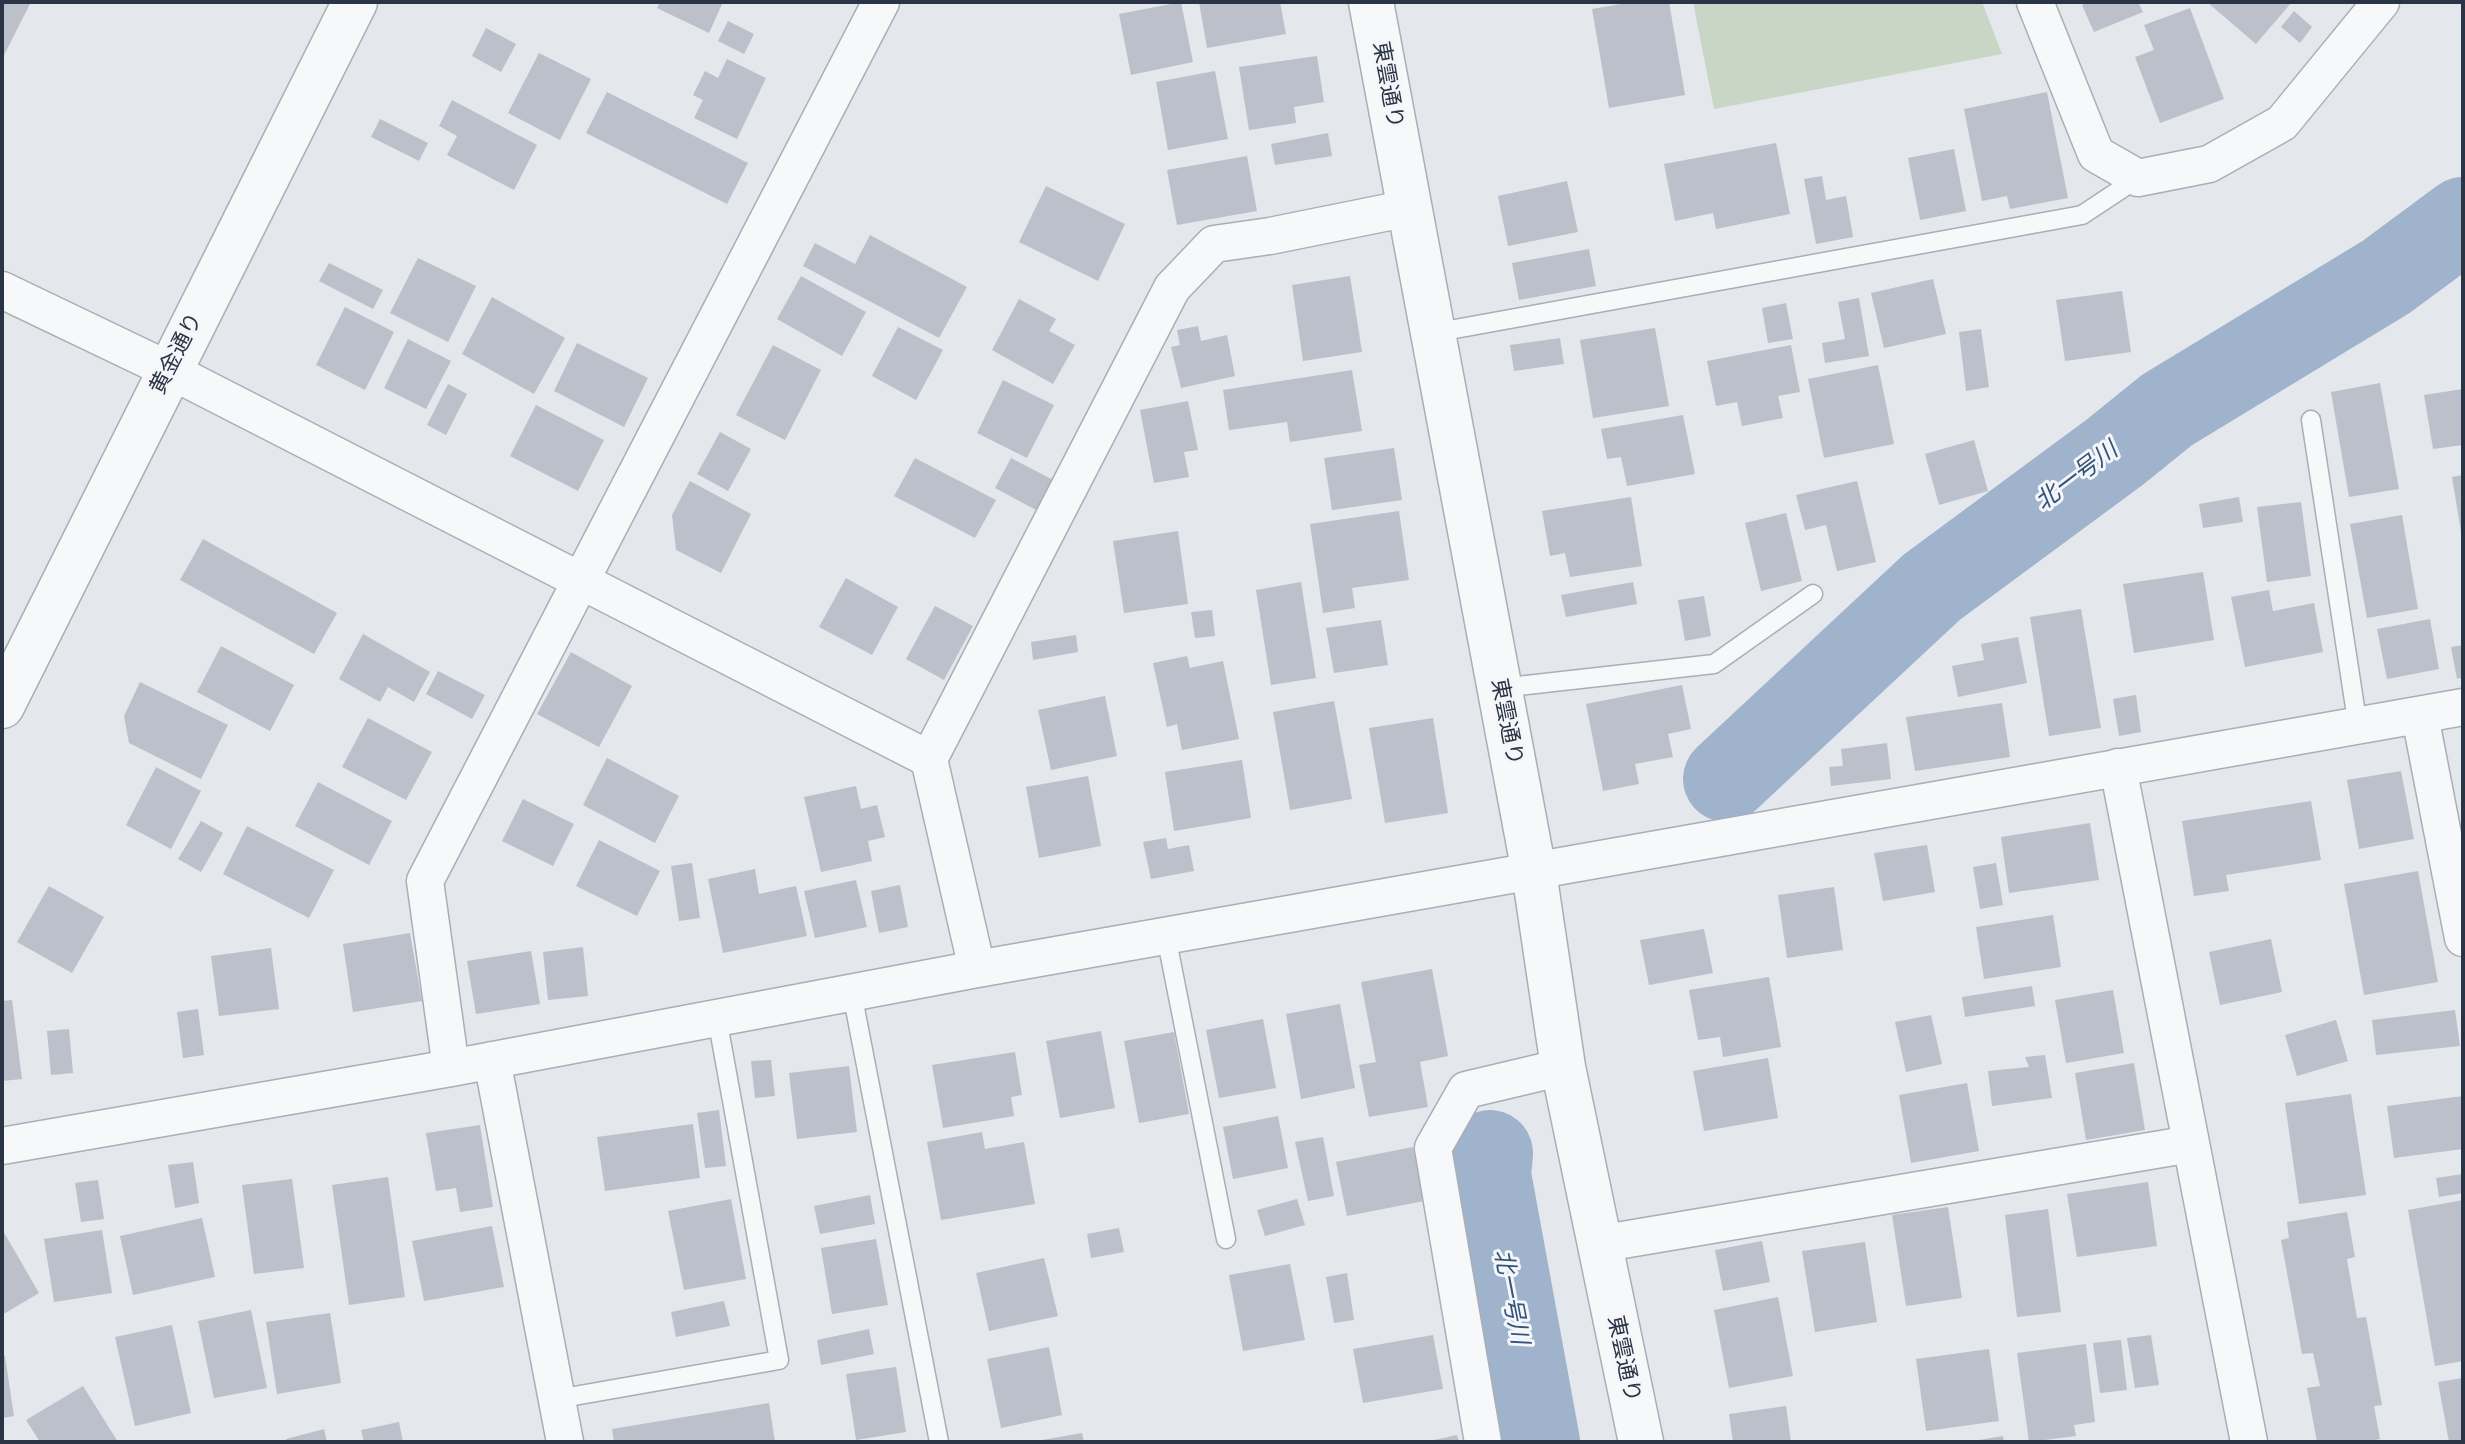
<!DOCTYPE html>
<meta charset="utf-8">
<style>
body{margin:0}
#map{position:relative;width:2465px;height:1444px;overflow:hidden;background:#e4e7ec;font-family:Signika,sans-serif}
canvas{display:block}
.frame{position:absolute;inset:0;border:4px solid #2b3445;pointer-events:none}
</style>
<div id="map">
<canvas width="2465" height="1444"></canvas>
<div class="frame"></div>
</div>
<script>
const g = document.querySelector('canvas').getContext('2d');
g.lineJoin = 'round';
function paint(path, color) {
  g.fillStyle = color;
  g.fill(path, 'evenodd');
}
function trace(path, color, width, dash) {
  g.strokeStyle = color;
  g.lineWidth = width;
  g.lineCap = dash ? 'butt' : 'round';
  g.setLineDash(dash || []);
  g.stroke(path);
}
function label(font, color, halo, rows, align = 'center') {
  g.font = font + ' Signika,"Noto Sans JP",sans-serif';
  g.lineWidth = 6;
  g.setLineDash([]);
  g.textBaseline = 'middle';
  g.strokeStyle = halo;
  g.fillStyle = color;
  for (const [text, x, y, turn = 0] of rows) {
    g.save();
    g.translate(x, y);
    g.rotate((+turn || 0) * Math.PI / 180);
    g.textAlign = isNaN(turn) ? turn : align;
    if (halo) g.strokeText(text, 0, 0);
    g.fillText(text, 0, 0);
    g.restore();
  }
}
paint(new Path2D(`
 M1693 2H1982L2002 54 1714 109Z`), '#c9d6c5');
trace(new Path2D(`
 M1726 779 1932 587 2115 452 2167 410 2386 277 2463 220
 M1490 1153 1488 1175 1537 1442`), '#9fb4cc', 86);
paint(new Path2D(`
 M2 2H31L2 59Z
 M660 2H723L709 33 657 8Z
 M1181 2 1193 62 1131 75 1119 14Z
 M1199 2H1280L1286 34 1207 48Z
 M1632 2H1669L1685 95 1609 108 1592 9Z
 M2089 2H2138L2143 12 2094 32 2082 5Z
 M2207 2H2292L2256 44Z
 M2190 8 2224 99 2160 123 2135 57 2154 50 2144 25Z
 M2294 11 2312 27 2300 43 2281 27Z
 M728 21 754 34 744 54 718 41Z
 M486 28 516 44 501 72 472 56Z
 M539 53 591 79 560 140 508 113Z
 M1317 56 1324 102 1294 107 1296 123 1249 130 1239 67Z
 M727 59 766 78 737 139 694 118 703 100 693 95 705 71 718 78Z
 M1215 71 1228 139 1168 150 1156 82Z
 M607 92 748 163 727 204 586 133Z
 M2047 92 2068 198 2010 209 2007 196 1982 201 1964 109Z
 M452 100 537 145 514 190 447 155 457 136 439 126Z
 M380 119 428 143 419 161 371 137Z
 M1328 133 1332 156 1275 165 1271 144Z
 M1776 143 1790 214 1716 229 1713 213 1675 221 1664 164Z
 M1954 149 1966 211 1920 220 1908 158Z
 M1247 156 1257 211 1177 225 1167 170Z
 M1822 176 1826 200 1846 196 1853 237 1816 244 1804 179Z
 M1567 181 1578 232 1508 246 1498 196Z
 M1046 186 1125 224 1098 281 1019 242Z
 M870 235 967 287 939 338 803 266 815 243 855 264Z
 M1589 249 1596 286 1519 300 1512 263Z
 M418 258 476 286 448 342 390 313Z
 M329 263 383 290 373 309 319 281Z
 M801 276 866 312 842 356 777 319Z
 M1350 276 1362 352 1303 361 1292 285Z
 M1933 279 1946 334 1884 348 1871 293Z
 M2122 291 2131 352 2065 361 2056 300Z
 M492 297 565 338 534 394 462 354Z
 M1859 298 1869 356 1825 363 1822 343 1845 339 1838 302Z
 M1019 299 1056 319 1049 331 1075 345 1053 384 992 350Z
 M1786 303 1793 339 1768 343 1762 308Z
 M345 307 394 332 365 390 316 365Z
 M1198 326 1201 341 1227 335 1235 376 1181 388 1171 347 1180 345 1177 330Z
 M898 327 943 350 916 400 872 376Z
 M1655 328 1669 406 1593 418 1580 340Z
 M1981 329 1989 387 1966 391 1959 332Z
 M1560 338 1564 364 1514 371 1510 345Z
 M408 339 451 361 426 409 384 388Z
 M577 343 648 378 624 427 554 391Z
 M773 345 821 370 785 440 736 415Z
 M1791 345 1800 392 1778 396 1783 418 1742 426 1737 402 1716 406 1707 361Z
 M1878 365 1894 444 1824 458 1808 379Z
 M1352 370 1362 431 1290 442 1287 422 1229 430 1223 390Z
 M1003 380 1054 405 1027 458 977 433Z
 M2380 383 2399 489 2349 497 2331 392Z
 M448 384 467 394 446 435 427 425Z
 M2463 389V445L2433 449 2424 395Z
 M1188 401 1198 450 1184 452 1189 477 1154 483 1140 410Z
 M536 405 604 440 578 491 510 456Z
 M1683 415 1695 474 1627 486 1621 457 1607 459 1601 429Z
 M720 432 751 449 728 491 697 474Z
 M1974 440 1988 491 1939 505 1925 454Z
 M1394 448 1402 500 1332 510 1324 458Z
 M915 458 996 500 975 538 894 496Z
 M1011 458 1055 481 1038 511 995 488Z
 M2463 475V532H2461L2452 477Z
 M690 481 751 514 721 573 676 550 672 515Z
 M1857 481 1876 562 1837 571 1826 525 1805 530 1796 495Z
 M1631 497 1642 566 1570 577 1565 553 1550 556 1542 511Z
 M2239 497 2243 522 2203 528 2199 504Z
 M2301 502 2311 576 2267 582 2257 507Z
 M1399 511 1409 580 1352 588 1355 608 1323 613 1310 524Z
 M1786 513 1802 581 1761 591 1745 523Z
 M2402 515 2418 609 2367 618 2350 524Z
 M1178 531 1188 604 1124 613 1113 541Z
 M203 539 337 613 314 654 180 580Z
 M2203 572 2214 640 2134 653 2123 584Z
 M846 578 898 607 872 655 819 627Z
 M1301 582 1316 678 1271 685 1256 590Z
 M1633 582 1637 604 1566 617 1561 595Z
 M2269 590 2273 611 2314 603 2323 652 2245 667 2231 597Z
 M1704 596 1711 636 1685 641 1678 600Z
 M935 606 973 626 944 680 906 659Z
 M2081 609 2101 728 2049 736 2030 617Z
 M1212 610 1215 636 1195 638 1191 612Z
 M2430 619 2439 669 2387 679 2377 629Z
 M1381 620 1388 665 1334 673 1326 628Z
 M363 634 430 672 414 702 388 687 380 702 339 679Z
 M1076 635 1078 652 1033 660 1031 642Z
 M2018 637 2027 683 1958 697 1952 666 1984 660 1981 644Z
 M2463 645V677L2457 679 2451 647Z
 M221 646 294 685 270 731 197 692Z
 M571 652 632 686 599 747 537 714Z
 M1187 656 1190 668 1223 661 1239 739 1182 750 1177 724 1167 727 1153 663Z
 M438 671 485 695 472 719 426 694Z
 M140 682 228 725 201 779 129 743 124 716Z
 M1682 685 1691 729 1668 734 1673 757 1635 764 1639 784 1603 791 1586 704Z
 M2136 695 2141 732 2119 736 2113 699Z
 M1105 696 1117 756 1051 770 1038 710Z
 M1334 701 1352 799 1290 810 1273 712Z
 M2002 703 2010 757 1915 771 1906 717Z
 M368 718 432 752 406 800 342 767Z
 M1433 718 1448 813 1385 823 1369 728Z
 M1887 743 1891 779 1831 786 1829 767 1843 766 1841 749Z
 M607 758 679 796 655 843 583 805Z
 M1242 760 1251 818 1174 831 1165 772Z
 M156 767 201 791 171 849 126 825Z
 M2401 771 2414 839 2359 849 2347 780Z
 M1088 776 1101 846 1039 858 1026 787Z
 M318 782 392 821 369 865 295 826Z
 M856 786 861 809 877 805 885 837 868 841 872 861 821 872 804 797Z
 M523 799 574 824 553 866 502 841Z
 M2311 801 2321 860 2226 875 2229 891 2194 896 2182 821Z
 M201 821 223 833 201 872 178 859Z
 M2090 823 2099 880 2009 893 2001 837Z
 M247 826 334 870 309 918 223 874Z
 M1166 838 1168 849 1189 845 1194 871 1151 879 1143 842Z
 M599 840 660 871 637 916 576 886Z
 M1927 845 1935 892 1883 901 1874 853Z
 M692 863 700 918 679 921 671 866Z
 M1996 863 2003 905 1980 909 1973 867Z
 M755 869 759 894 796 886 807 936 723 953 708 879Z
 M2418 871 2438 982 2364 995 2344 884Z
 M856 880 867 927 815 938 804 891Z
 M900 885 908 927 879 933 871 891Z
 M49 886 104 917 72 973 17 942Z
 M1834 887 1843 950 1787 958 1778 895Z
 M2053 915 2061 967 1984 979 1976 927Z
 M1704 929 1713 973 1649 985 1640 940Z
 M410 933 422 1001 353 1012 343 944Z
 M2271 939 2282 992 2220 1005 2209 952Z
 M583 947 588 996 548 1000 543 952Z
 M271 948 279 1009 219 1016 211 956Z
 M531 951 540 1004 476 1014 467 961Z
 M1432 969 1448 1056 1420 1062 1428 1107 1369 1117 1359 1065 1376 1062 1361 982Z
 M1769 977 1781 1047 1723 1057 1720 1037 1698 1040 1689 990Z
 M2032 986 2035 1006 1965 1017 1962 997Z
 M2113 990 2124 1053 2066 1063 2055 1000Z
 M12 1000 22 1079 2 1081V1001Z
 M1340 1004 1355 1088 1301 1099 1286 1014Z
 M198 1009 204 1055 183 1058 177 1012Z
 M2455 1010 2460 1046 2376 1055 2372 1020Z
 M1931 1015 1942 1064 1906 1072 1895 1022Z
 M1263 1019 1276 1088 1219 1098 1206 1030Z
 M2336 1020 2348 1061 2297 1076 2285 1035Z
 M69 1029 73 1073 51 1075 47 1031Z
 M1101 1031 1115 1108 1060 1118 1046 1041Z
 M1174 1032 1189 1114 1139 1123 1124 1041Z
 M1015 1052 1022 1095 1011 1097 1014 1116 943 1128 932 1065Z
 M2045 1055 2052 1098 1992 1106 1988 1071 2029 1067 2025 1057Z
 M1768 1058 1778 1118 1704 1131 1693 1071Z
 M771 1060 775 1096 755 1098 751 1061Z
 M2134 1063 2145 1130 2086 1140 2075 1073Z
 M849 1066 857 1132 797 1139 789 1073Z
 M1967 1083 1979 1151 1911 1163 1899 1095Z
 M2351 1094 2366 1195 2299 1204 2285 1103Z
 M2463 1096V1149L2394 1158 2387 1106Z
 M719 1110 726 1166 705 1168 697 1113Z
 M1278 1116 1288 1168 1233 1179 1223 1127Z
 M693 1124 700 1178 605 1191 597 1137Z
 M480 1125 493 1207 460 1212 456 1188 436 1191 426 1133Z
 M982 1132 985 1149 1024 1142 1035 1204 941 1220 927 1142Z
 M1323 1137 1334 1196 1308 1201 1295 1142Z
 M1413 1147 1424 1201 1347 1216 1336 1162Z
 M193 1162 199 1203 175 1208 168 1165Z
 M2463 1174V1193L2439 1197 2436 1178Z
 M388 1177 405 1297 349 1305 332 1185Z
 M292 1179 304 1268 254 1274 242 1185Z
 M98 1180 104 1219 81 1222 75 1183Z
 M2148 1182 2157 1246 2077 1257 2067 1194Z
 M870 1195 875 1224 820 1234 814 1206Z
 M731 1199 746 1279 684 1290 668 1211Z
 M1297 1199 1305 1225 1265 1236 1257 1210Z
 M2463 1200V1361L2435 1366 2408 1210Z
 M1948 1207 1962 1298 1906 1306 1892 1215Z
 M2048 1209 2061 1312 2017 1317 2005 1215Z
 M2347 1212 2355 1257 2347 1259 2357 1318 2366 1317 2382 1405 2374 1406 2380 1439 2364 1442H2317L2307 1388 2320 1386 2313 1353 2302 1354 2281 1240 2289 1238 2287 1222Z
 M202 1218 215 1277 133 1295 120 1236Z
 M492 1226 504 1287 424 1301 412 1241Z
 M1119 1228 1124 1252 1091 1258 1087 1234Z
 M2 1229 39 1293 2 1315Z
 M102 1230 112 1293 54 1302 44 1239Z
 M876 1239 888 1305 832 1314 821 1248Z
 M1762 1241 1770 1282 1723 1291 1715 1250Z
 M1865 1242 1877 1322 1815 1332 1802 1251Z
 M1044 1258 1058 1316 989 1331 976 1273Z
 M1290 1264 1305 1340 1243 1351 1229 1275Z
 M1347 1273 1354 1320 1334 1323 1326 1277Z
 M1778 1297 1793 1376 1729 1388 1714 1310Z
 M724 1301 730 1326 676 1337 671 1312Z
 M251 1310 267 1388 214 1398 198 1321Z
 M330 1313 341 1383 277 1394 266 1322Z
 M172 1325 191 1413 135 1426 115 1337Z
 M869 1329 874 1354 821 1365 817 1340Z
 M1433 1335 1443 1389 1363 1403 1353 1349Z
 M2151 1335 2159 1385 2135 1388 2127 1338Z
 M2121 1340 2127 1390 2100 1393 2093 1343Z
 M2086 1344 2095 1422 2074 1425 2076 1436 2029 1442 2017 1353Z
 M1049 1347 1062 1415 1001 1428 987 1359Z
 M1989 1349 1999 1421 1926 1431 1916 1359Z
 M2 1356H5L14 1416 2 1418Z
 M896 1367 906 1432 856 1440 846 1374Z
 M2463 1378V1442H2449L2438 1382Z
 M83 1386 118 1442H40L26 1420Z
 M769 1403 775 1442H614L612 1429Z
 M1786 1406 1791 1442H1733L1729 1414Z
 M399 1422 403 1442H364L361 1430Z
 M324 1429 327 1442H286V1439Z
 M1082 1433 1084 1442H1042V1440Z
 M1457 1435 1459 1442H1430V1441Z
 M2003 1436 2004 1442H1979V1440Z`), '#bbc0ca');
const service = new Path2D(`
 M1433 333 2082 215 2138 178
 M2311 420 2358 727
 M1500 688 1714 664 1813 594
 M1166 936 1226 1239
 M852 993 939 1442
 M557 1399 779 1360 717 1018`);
const minor = new Path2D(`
 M2035 2 2096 154 2138 178 2209 164 2282 123 2381 2
 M2 290 169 370 929 759
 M2420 716 2463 938
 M2118 767 2249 1442
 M977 969 929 759 1172 288 1214 244 1270 236 1409 208
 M492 1060 565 1442
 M451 1068 425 881 881 2
 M2 1146 451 1068 977 969 2463 707
 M1599 1244 2191 1144
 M1483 1442 1433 1148 1466 1090 1563 1067`);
const tertiary = new Path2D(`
 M1371 2 1534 872 1563 1067 1641 1442
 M2 706 355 2`);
trace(service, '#a9aeb7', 21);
trace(minor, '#a9aeb7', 39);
trace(tertiary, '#a9aeb7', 47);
trace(service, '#f7f8fa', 18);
trace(minor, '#f7f8fa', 36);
trace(tertiary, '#f7f8fa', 44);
label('22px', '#2b3445', '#f4f6f9', [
 ["東雲通り",1387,85,80],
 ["黄金通り",177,354,-63],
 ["東雲通り",1506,722,79],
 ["東雲通り",1623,1359,78]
]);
label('italic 24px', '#34527a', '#f4f6f9', [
 ["北一号川",2077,477,-37],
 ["北一号川",1510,1297,79]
]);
</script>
